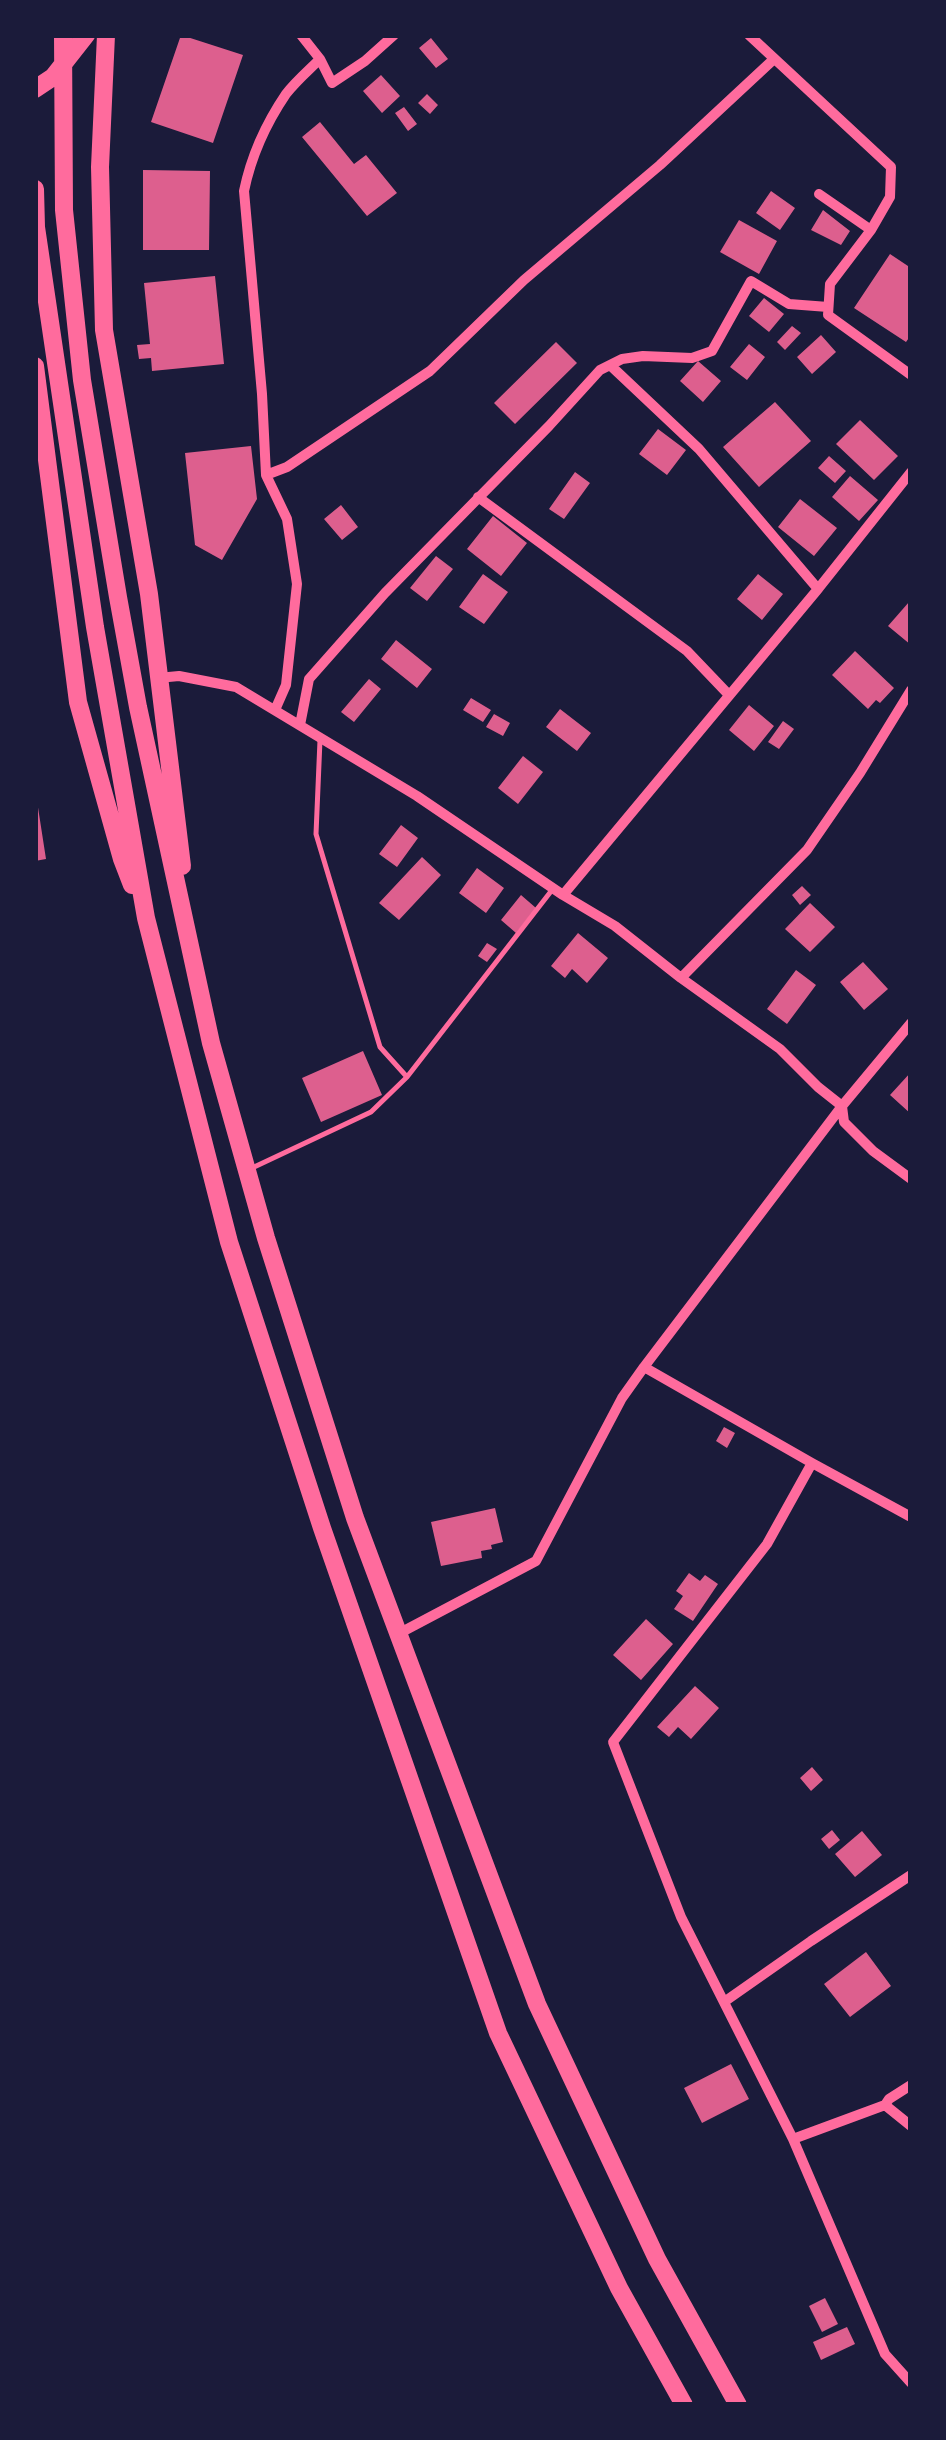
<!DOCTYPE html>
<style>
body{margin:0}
#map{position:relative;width:946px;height:2440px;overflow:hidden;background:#1b1b3a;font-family:Helvetica,sans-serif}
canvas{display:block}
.frame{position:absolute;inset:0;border:38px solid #1b1b3a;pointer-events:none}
</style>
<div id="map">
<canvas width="946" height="2440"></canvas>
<div class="frame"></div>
</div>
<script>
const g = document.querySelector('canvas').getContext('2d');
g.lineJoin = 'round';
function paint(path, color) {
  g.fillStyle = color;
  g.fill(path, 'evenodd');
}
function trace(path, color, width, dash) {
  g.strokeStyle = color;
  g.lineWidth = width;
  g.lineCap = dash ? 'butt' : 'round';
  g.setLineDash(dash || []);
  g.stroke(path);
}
paint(new Path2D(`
 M181 35 243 55 213 143 151 122Z
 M431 38 448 59 436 68 419 48Z
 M381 75 400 96 382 113 363 91Z
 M427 94 438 105 430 114 418 103Z
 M404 107 417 124 408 131 395 113Z
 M320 122 354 164 366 155 397 193 367 216 302 137Z
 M143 170 210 171 209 250H143Z
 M771 191 795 208 780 230 756 213Z
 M823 210 850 231 841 245 811 230Z
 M739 220 777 241 759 274 720 252Z
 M890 254 911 268V335L906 342 854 308Z
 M215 276 224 364 152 371 151 358 139 359 137 345 150 344 144 283Z
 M764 298 784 314 769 332 749 316Z
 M792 326 801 333 785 350 777 342Z
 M821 335 836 352 812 374 797 357Z
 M556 342 577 363 515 424 494 403Z
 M749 344 765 357 747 380 730 367Z
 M698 361 721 381 703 402 680 381Z
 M775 402 811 441 759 487 723 447Z
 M860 420 898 456 874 480 836 444Z
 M658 429 686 450 667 475 639 454Z
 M251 446 257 499 222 560 195 545 185 453Z
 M829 456 846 471 835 483 818 468Z
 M575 472 590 483 564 519 549 509Z
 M850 476 878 500 859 521 832 497Z
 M800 499 837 528 814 556 778 527Z
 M341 505 358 527 342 540 324 519Z
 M493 516 527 543 501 576 467 549Z
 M436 556 453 569 427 601 410 588Z
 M483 574 508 592 484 624 459 607Z
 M758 574 783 594 762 620 737 599Z
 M909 602 911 604V645L888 626Z
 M396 640 432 669 417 688 381 659Z
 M855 651 894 688 880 703 876 700 868 709 832 675Z
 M369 679 381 689 354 722 341 712Z
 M471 698 491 710 483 722 463 710Z
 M749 705 774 726 754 751 729 730Z
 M560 709 591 733 577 751 546 727Z
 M494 714 510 723 503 736 486 727Z
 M783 721 794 729 779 749 768 742Z
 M523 756 543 772 518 804 498 788Z
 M35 801H37L46 859 35 861Z
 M401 825 418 838 397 867 379 854Z
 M422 857 441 875 399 920 379 903Z
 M477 868 504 888 486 913 459 893Z
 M802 886 811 895 800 905 792 895Z
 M521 895 536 908 516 933 501 920Z
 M810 903 835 927 810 952 785 929Z
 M578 933 608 958 587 983 572 969 565 978 551 966Z
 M487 943 497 949 487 962 478 956Z
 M863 962 888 989 864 1010 840 982Z
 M796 970 816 985 787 1024 767 1009Z
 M363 1051 382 1095 321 1122 302 1078Z
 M911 1072V1114L890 1095Z
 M724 1427 735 1433 727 1448 716 1441Z
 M495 1508 503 1542 491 1545 492 1549 481 1551 482 1558 441 1566 431 1522Z
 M689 1573 700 1581 705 1575 718 1584 693 1621 674 1609 683 1596 676 1591Z
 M646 1619 673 1644 641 1680 613 1655Z
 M695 1686 719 1708 691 1739 678 1727 669 1737 657 1727Z
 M812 1767 823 1780 811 1791 800 1778Z
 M832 1830 840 1840 829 1849 821 1839Z
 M862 1831 882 1855 855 1877 835 1854Z
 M866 1952 891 1986 850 2017 824 1984Z
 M731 2064 749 2099 702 2123 684 2088Z
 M825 2298 838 2324 822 2332 809 2306Z
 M847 2327 855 2344 821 2360 813 2342Z`), '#dd5f8e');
trace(new Path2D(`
 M320 740 316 834 380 1047 407 1077 552 890
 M252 1168 371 1112 407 1077`), '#ff6b9d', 5);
trace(new Path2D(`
 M749 35 891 167 890 197 871 230 830 284 828 315 911 375
 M320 59 332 83 365 61 394 35
 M819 194 871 230
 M610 365 699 449 818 589
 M266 475 287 467 430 371 524 280 660 165 774 59
 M478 497 687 651 729 695
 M158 678 179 676 236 687 417 796 563 895 615 926 681 978 780 1049 818 1087 842 1106 844 1122 873 1151 911 1179
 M275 710 286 685 297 584 287 519 266 475 262 394 244 191C251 157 267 122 286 94 296 81 309 70 320 59L301 35
 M300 725 309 679 385 593 549 426 600 370 622 359 643 356 692 358 712 351 751 281 789 304 828 307
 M563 895 818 589 911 472
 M681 978 807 850 860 773 911 690
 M644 1367 812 1463 911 1517
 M812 1463 767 1544 613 1742 681 1917 793 2139 885 2354 911 2383
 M398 1634 536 1561 622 1398 644 1367 842 1106 911 1023
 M724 2002 811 1941 911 1875
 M885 2105 911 2126
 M793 2139 885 2105 889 2099 911 2085`), '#ff6b9d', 10);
trace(new Path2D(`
 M63 35 64 210 82 380 118 597 138 707 211 1043 266 1238 355 1518 537 2004 657 2259 738 2405
 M106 35 100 167 104 330 149 594 182 866
 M35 89 53 77 86 35
 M35 189 36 227 95 627 146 918 229 1242 322 1528 498 2033 619 2288 684 2405
 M35 366 78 702 122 859 132 885`), '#ff6b9d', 18);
</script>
